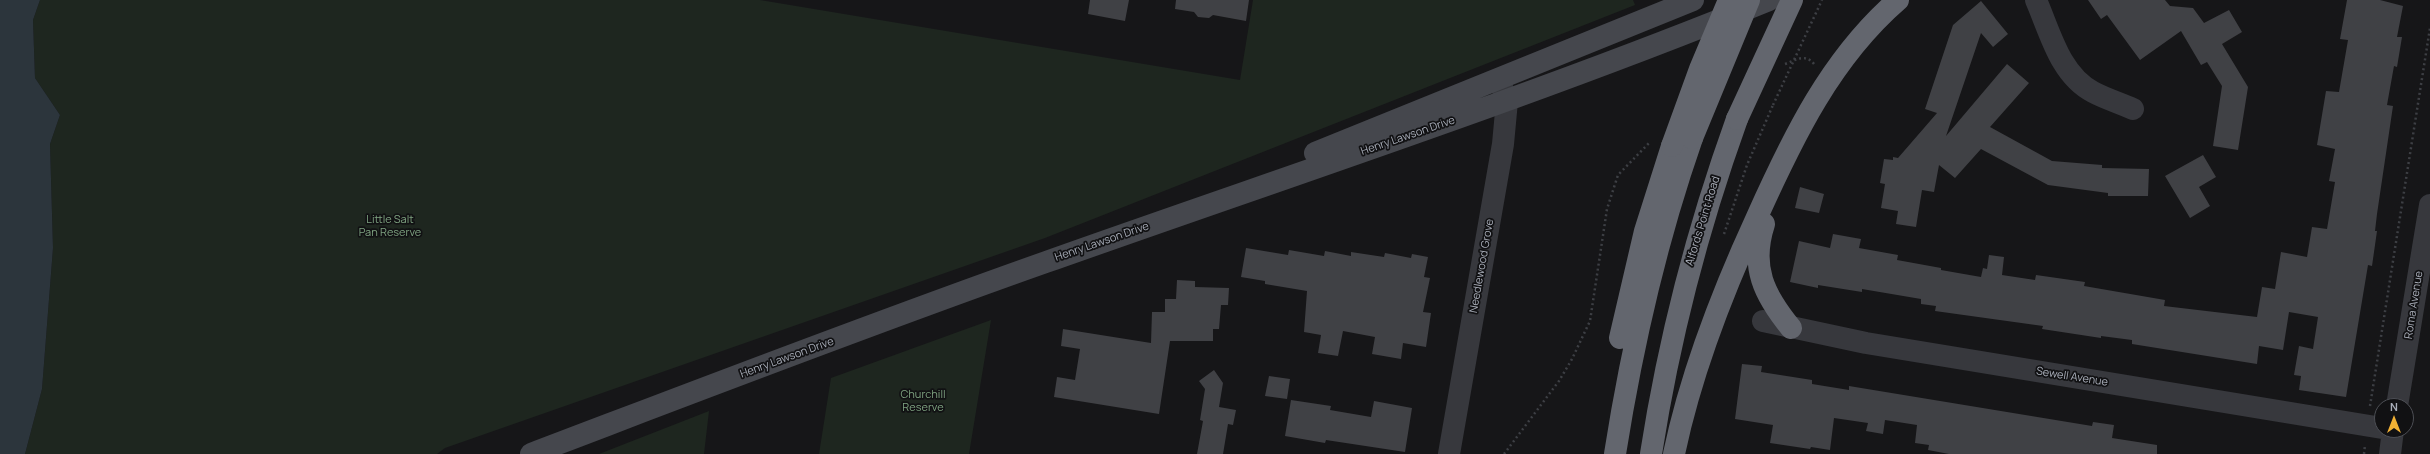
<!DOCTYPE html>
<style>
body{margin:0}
#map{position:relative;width:2430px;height:454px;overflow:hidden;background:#161618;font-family:Manrope,sans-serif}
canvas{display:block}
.north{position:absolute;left:2374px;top:398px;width:40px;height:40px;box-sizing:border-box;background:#111113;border:1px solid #4d4f55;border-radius:50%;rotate:0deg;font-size:11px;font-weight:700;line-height:16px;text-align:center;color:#a8adb8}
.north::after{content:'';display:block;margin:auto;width:14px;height:18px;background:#f2b134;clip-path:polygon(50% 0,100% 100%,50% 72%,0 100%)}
</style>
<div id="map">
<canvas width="2430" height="454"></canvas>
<div class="north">N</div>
</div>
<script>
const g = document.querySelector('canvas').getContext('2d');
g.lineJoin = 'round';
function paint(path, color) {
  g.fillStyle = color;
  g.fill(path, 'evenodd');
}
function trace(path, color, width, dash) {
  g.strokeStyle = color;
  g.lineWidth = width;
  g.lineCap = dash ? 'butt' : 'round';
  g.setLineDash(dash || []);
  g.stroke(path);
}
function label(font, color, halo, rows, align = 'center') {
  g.font = font + ' Manrope,sans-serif';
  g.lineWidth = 3.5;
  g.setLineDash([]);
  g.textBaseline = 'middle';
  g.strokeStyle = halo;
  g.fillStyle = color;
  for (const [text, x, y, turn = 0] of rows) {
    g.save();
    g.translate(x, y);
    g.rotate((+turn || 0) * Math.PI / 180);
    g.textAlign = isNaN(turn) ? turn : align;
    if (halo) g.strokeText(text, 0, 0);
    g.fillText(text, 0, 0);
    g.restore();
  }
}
paint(new Path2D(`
 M40 0H760L1240 80 1253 0H1633L1635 5 1045 238 445 448 437 454H25L42 389 53 248 50 144 60 115 35 78 33 20Z
 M991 320 969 454H819L831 378Z
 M709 411 704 454H599Z`), '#1e261f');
paint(new Path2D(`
 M0 0H40L33 20 35 78 60 115 50 144 53 248 42 389 25 454H0Z`), '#2c353c');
paint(new Path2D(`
 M1090 0H1129L1125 21 1088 14Z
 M1176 0H1249L1246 21 1213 15 1209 18 1198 17 1194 12 1175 9Z
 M2088 0H2165L2170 6 2193 8 2204 23 2229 10 2242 32 2222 44 2248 87 2238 150 2213 146 2222 86 2207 62 2201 65 2181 31 2140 60 2107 15 2101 19Z
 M2347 0H2380L2403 6 2397 37H2402L2397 67 2394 66 2387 105 2393 106 2377 214 2375 231H2377L2372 266 2368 265 2346 397 2299 390 2301 376 2294 375 2299 346 2313 349 2318 317 2289 312 2283 350 2259 346 2257 364 2132 344V340L2101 336V338L2042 329 2043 326 1935 311 1936 306 1921 304V299L1862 289V292L1818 285V288L1790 282 1799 241 1830 248 1833 234 1861 239 1859 248 1898 255 1897 260 1941 268V270L1981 277 1983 268 1987 269 1989 255 2004 257 2002 275 2035 280 2036 275 2085 282 2084 286 2165 300 2164 306 2257 317 2262 287 2275 289 2281 252 2307 257 2312 227 2327 229 2335 182 2329 181 2335 149 2317 145 2326 91 2339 92 2348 40 2340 39Z
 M1981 1 2008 34 1993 47 1981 33 1946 136 2007 64 2029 83 1990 127 2052 161 2102 165V168L2149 169 2148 196H2108V193L2048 185 1981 149 1955 178 1939 165 1934 192 1922 190 1916 227 1896 224 1898 211 1881 208 1885 184 1880 183 1884 159 1893 160V157L1898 158 1937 113 1925 109 1953 25Z
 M2203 155 2216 177 2199 187 2210 206 2190 218 2165 176Z
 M1800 187 1824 194 1819 213 1795 208Z
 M1246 248 1288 255 1289 250 1324 256 1325 251 1351 256V252L1384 257 1385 253 1411 258 1412 254 1428 257 1424 277 1430 278 1423 312 1431 313 1426 347 1403 343 1401 359 1372 354 1375 337 1343 331 1338 356 1318 353 1321 335 1304 332 1307 291 1265 284V281L1241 277Z
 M1177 280 1195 281V287L1229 288 1228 305H1221L1219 329H1213V341H1170L1159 414 1054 397 1057 377 1075 380 1080 349 1061 346 1063 329 1151 343 1152 312H1165V299H1176Z
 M1742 364 1762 366 1761 372 1812 380V384L1849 390V386L2092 426 2093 422 2114 425 2112 438 2157 445V454H1949L1928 450 1929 445 1915 443 1917 425 1885 420 1883 434 1866 431 1868 423 1834 418 1830 450 1811 447 1810 449 1770 443 1773 425 1735 419Z
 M1214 370 1223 383 1219 407 1236 410 1233 425 1228 424 1223 454H1197L1203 421 1200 420 1205 389 1199 381Z
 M1269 376 1290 379 1287 399 1265 396Z
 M1291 400 1331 406 1330 410 1371 417 1374 401 1412 408 1405 452 1326 440 1325 443 1285 436Z`), '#404145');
trace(new Path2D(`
 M1785 64C1796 60 1805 53 1814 64
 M1724 234 1747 165 1773 105
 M2370 406 2430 28
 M1504 454 1559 381 1572 359 1590 321 1607 209 1618 175 1650 142
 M2364 454 2365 445`), '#3d3f44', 2.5, [2, 3]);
trace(new Path2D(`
 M2036 0C2050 32 2060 75 2093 92 2106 99 2120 103 2133 109
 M1763 321 1866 343 2382 428
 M2397 406 2430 205
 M1449 454 1503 144 1507 101 1499 79
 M2390 454 2393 430`), '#37383d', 22);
trace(new Path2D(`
 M1315 153 1693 0
 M531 454C702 389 873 323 1046 262 1288 176 1531 97 1769 0`), '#45474d', 22);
trace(new Path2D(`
 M1764 224C1750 267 1764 295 1791 328
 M1620 338 1645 231 1672 146
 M1615 454C1632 346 1656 241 1692 138
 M1651 454C1669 338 1697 230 1737 119
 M1674 454C1691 372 1722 293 1757 217 1793 137 1831 58 1898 0`), '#63666e', 22);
trace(new Path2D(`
 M1773 105 1822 0`), '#3d3f44', 2.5, [2, 3]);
trace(new Path2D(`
 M1737 119 1792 0
 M1692 138 1749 0
 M1672 146 1700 69 1729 0`), '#63666e', 22);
label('11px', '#a8adb8', '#111113', [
 ["Henry Lawson Drive",1408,136,-19],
 ["Alfords Point Road",1703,221,-73],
 ["Henry Lawson Drive",1102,242,-19],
 ["Needlewood Grove",1482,266,-80],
 ["Roma Avenue",2414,305,-81],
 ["Henry Lawson Drive",787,358,-20],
 ["Sewell Avenue",2072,377,9]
]);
label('11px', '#7fa381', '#111113', [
 ["Little Salt",390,220],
 ["Pan Reserve",390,233],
 ["Churchill",923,395],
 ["Reserve",923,408]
]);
</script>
